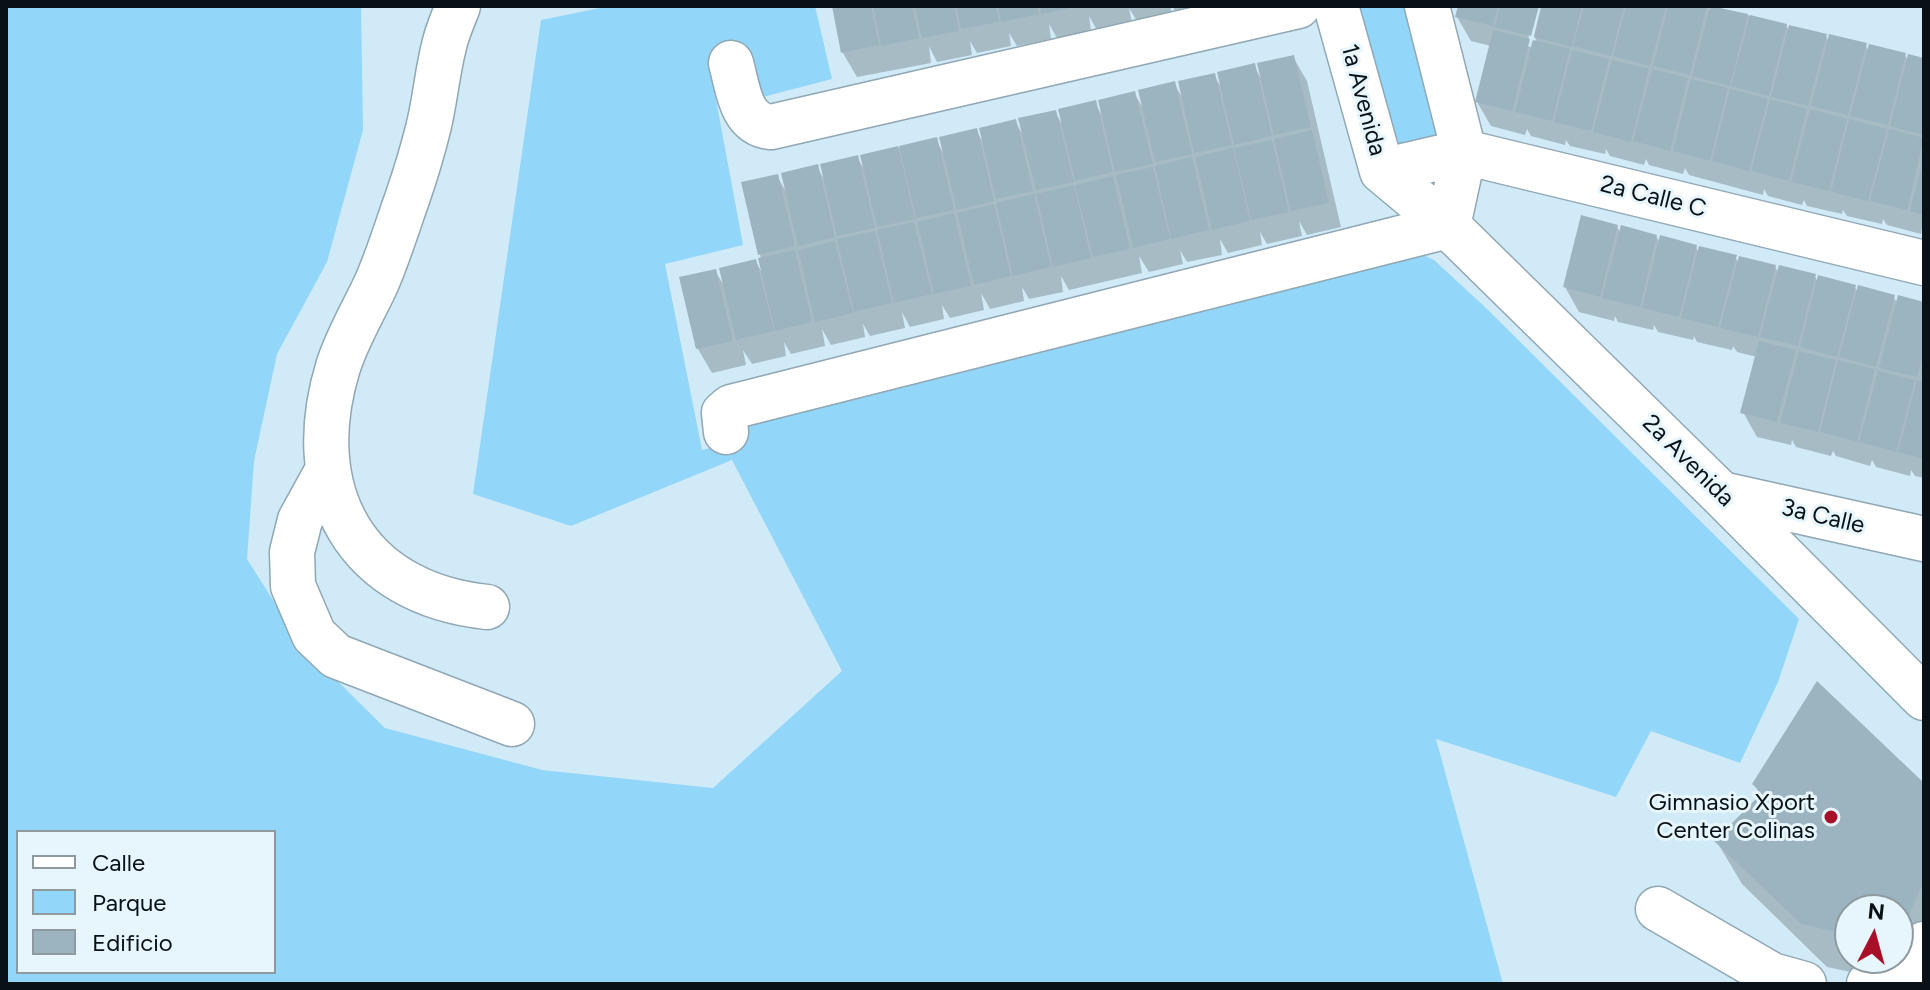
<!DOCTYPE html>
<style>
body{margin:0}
#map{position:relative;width:1930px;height:990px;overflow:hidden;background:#d1eaf7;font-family:Figtree,sans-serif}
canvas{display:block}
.frame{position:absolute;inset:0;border:8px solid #081115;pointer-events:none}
.legend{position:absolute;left:16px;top:830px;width:260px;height:144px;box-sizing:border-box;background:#e7f5fd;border:2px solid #8e9aa0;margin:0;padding:10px 14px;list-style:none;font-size:24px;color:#081115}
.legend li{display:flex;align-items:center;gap:16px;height:40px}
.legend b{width:40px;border:2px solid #8e9aa0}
.north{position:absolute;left:1834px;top:894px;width:80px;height:80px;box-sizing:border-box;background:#e7f5fd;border:2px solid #8e9aa0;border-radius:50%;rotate:6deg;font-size:22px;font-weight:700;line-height:32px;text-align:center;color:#081115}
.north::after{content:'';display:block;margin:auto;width:28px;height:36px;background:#a81028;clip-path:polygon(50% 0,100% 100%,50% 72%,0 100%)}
</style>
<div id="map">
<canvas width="1930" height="990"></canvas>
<div class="frame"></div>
<ul class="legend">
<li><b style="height:10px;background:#fff"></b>Calle</li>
<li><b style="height:22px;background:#92d6f9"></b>Parque</li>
<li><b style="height:22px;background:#9cb3c0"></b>Edificio</li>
</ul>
<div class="north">N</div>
</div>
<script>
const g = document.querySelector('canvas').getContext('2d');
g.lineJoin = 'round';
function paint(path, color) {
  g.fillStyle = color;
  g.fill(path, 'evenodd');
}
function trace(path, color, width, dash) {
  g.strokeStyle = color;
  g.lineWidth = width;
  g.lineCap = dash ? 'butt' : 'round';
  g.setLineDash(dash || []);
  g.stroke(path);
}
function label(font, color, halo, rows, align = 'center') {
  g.font = font + ' Figtree,sans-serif';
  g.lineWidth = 6;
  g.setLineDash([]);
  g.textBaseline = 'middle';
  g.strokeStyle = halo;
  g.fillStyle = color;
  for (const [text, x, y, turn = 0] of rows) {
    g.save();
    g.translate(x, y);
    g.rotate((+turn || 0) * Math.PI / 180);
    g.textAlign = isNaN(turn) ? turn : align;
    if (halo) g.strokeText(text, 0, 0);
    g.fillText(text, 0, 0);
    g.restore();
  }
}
paint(new Path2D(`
 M6 6H361L363 130 327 262 277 354 254 461 247 559 302 646 385 728 542 770 713 788 842 671 732 460 571 526 473 494 541 20 610 6H815L832 79 763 97 749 52 709 62 743 245 665 264 702 450 739 441 729 397 1412 250 1434 260 1486 308 1799 619 1778 682 1740 763 1651 731 1616 797 1436 739 1503 984H6ZM18 832H274V972H18Z
 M1336 6H1427L1464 152 1382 171Z`), '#92d6f9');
paint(new Path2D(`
 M834 6H1170L1172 15 1137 21 1129 8 1132 23 1097 30 1089 16 1091 31 1057 38 1049 24 1051 39 1017 46 1009 33 1011 46 977 53 970 41 972 55 937 62 929 46 931 63 857 77 843 53Z
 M1172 6H1211L1177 14Z
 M1460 6H1537L1525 29 1529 37 1527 46 1531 47 1532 42H1537L1534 36 1541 6H1707L1711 12 1712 6 1786 25 1790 32 1826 36 1829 42 1865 45 1869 51 1905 55 1908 61 1924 60V232L1922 228 1921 234 1887 225 1883 219 1882 224 1847 216 1843 210 1842 214 1807 206 1804 200 1802 205 1768 196 1764 189 1763 195 1689 175 1685 168 1683 174 1649 165 1646 159 1644 165 1610 156 1606 149 1605 154 1570 146 1566 140 1565 145 1531 136 1527 129 1525 135 1491 126 1477 102 1491 46 1471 41 1457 17Z
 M1293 57 1307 81 1341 227 1307 235 1299 221 1302 236 1267 244 1260 232 1262 245 1228 253 1220 239 1222 255 1187 262 1180 250 1183 264 1149 272 1139 256 1142 273 1069 290 1061 276 1063 292 1029 299 1022 287 1024 301 990 309 981 293 984 310 950 318 942 305 944 319 910 327 902 312 905 328 870 336 863 324 865 337 831 345 822 329 825 346 791 354 784 342 786 356 752 364 743 350 746 365 712 373 698 349 715 271 725 287 756 262 763 274 760 254 777 176 786 192 817 167 825 181 857 157 865 171 862 156 936 140 944 154 976 130 984 144 1015 121 1023 135 1055 112 1062 124 1095 103 1103 117 1134 93 1143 108 1174 83 1183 99 1214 75 1221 87 1254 66 1262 80Z
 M1617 227 1621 233 1656 236 1660 243 1696 247 1699 253 1735 257 1739 263 1775 267 1779 273 1815 276 1818 283 1854 286 1858 292 1893 296 1897 303 1924 304V478L1915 476 1911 470 1910 476 1876 467 1872 460 1870 466 1836 456 1833 451 1831 456 1796 447 1792 440 1791 445 1757 437 1743 412 1757 357 1737 352 1733 346 1732 350 1697 342 1694 336 1693 340 1658 332 1654 325 1653 330 1618 322 1615 316 1614 321 1579 312 1565 287Z
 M1754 784 1924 786V956L1898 944V910H1850V958H1886L1870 976 1827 967 1742 884 1717 842 1761 796Z`), '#0003');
paint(new Path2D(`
 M832 6H871L879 45 841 53Z
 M873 6H912L919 38 881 46Z
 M915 6H954L959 31 922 38Z
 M956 6H996L999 22 961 29Z
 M998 6H1037L1039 14 1001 22Z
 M1040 6H1075V7L1041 14Z
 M1458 6H1498L1493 26 1455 17Z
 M1500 6H1539L1531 36 1495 27Z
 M1542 6H1582L1572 47 1534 37Z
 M1584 6H1624L1611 56 1573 46Z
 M1626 6H1666L1650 66 1613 56Z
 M1668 6H1707L1690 75 1653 66Z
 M1710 6 1748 14 1730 86 1692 76Z
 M1750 15 1787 24 1769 96 1731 86Z
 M1789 25 1827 34 1808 106 1771 97Z
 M1493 30 1530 39 1512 111 1475 102Z
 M1829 34 1867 43 1848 115 1811 106Z
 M1533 40 1570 49 1552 121 1515 112Z
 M1869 44 1906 53 1888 125 1850 116Z
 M1572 50 1609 59 1591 131 1554 122Z
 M1908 54 1924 58V135L1890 126Z
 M1294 55 1311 127 1274 135 1257 63Z
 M1612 60 1649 69 1631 142 1593 132Z
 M1255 63 1272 136 1234 145 1217 72Z
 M1652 69 1688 78 1670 151 1633 141Z
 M1215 73 1232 145 1194 153 1178 81Z
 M1691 79 1728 88 1710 161 1673 151Z
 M1175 81 1192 154 1155 162 1138 90Z
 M1730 89 1768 99 1749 171 1712 161Z
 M1135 91 1153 164 1115 172 1098 100Z
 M1770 99 1807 109 1789 181 1751 171Z
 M1096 100 1113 172 1075 181 1058 109Z
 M1810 109 1847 119 1829 191 1791 182Z
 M1056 110 1074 182 1036 190 1018 118Z
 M1016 119 1033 191 996 199 979 128Z
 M1849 119 1887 129 1868 201 1831 192Z
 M977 128 994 201 957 210 939 137Z
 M1889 129 1924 138 1907 210 1870 201Z
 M1312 130 1329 203 1291 211 1274 139Z
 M937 137 954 210 916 218 899 146Z
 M1272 140 1289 212 1251 220 1234 148Z
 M898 146 915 219 877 227 860 155Z
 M1233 148 1250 221 1212 230 1195 157Z
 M858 155 875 228 837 236 820 164Z
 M1192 157 1209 230 1171 239 1155 166Z
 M1923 161H1924V215L1910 211Z
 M818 164 835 237 798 246 781 173Z
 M1153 167 1170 239 1133 248 1116 175Z
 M778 174 795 246 758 255 741 182Z
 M1113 176 1130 249 1093 257 1075 185Z
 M1074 185 1091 258 1053 267 1036 194Z
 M1034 194 1051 267 1013 276 996 203Z
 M994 204 1011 276 974 285 957 213Z
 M954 213 971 286 934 294 917 222Z
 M1581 215 1618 225 1600 297 1563 287Z
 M914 222 932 294 894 303 877 230Z
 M1621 225 1657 235 1640 307 1602 298Z
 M875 231 892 303 854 312 837 239Z
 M1660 235 1697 245 1679 317 1642 308Z
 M835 241 853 313 815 322 798 250Z
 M1699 246 1737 255 1718 327 1681 318Z
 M795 250 812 322 775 331 758 258Z
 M1739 256 1776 265 1758 337 1720 328Z
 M756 259 774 331 736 340 719 268Z
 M1779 265 1816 274 1798 346 1760 337Z
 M716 269 733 341 696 349 679 277Z
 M1818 275 1856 285 1837 357 1800 347Z
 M1858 285 1895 295 1876 367 1839 357Z
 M1898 295 1924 302V348L1917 377 1879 368Z
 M1759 341 1796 350 1777 422 1740 413Z
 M1799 351 1836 360 1818 432 1780 423Z
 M1838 360 1875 369 1857 442 1820 432Z
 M1878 371 1915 380 1896 452 1859 442Z
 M1917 380 1924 382V459L1898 452Z
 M1817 681 1924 783V882L1906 920 1898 914V910H1894L1878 897 1866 910H1850V928L1845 934 1801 924 1714 841 1762 793 1752 784Z`), '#9cb3c0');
const minor = new Path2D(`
 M458 6C453 19 447 32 444 46 437 73 435 102 428 129 422 153 415 176 407 199 397 227 388 257 376 284 363 312 347 338 338 367 300 491 355 593 487 607
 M1336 6 1382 171 1448 226 1721 494 1924 698
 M1427 6 1464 152 1448 226
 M731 63C738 88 740 124 771 127L1298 6
 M1382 171 1464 152 1924 263
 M726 432 724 413 731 407 1448 226
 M327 471 300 520 292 552 293 586 314 635 336 656 512 724
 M1721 494 1924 539
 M1658 909 1772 975 1804 984
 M1869 984C1897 974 1910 971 1924 944`);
trace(minor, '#90a7b4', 47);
trace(minor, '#fff', 44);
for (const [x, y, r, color] of [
 [1831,817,8,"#a81028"]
]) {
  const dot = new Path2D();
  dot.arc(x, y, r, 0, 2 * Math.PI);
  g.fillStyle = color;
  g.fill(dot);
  trace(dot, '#e7f5fd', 3);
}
label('24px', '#081115', '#e7f5fd', [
 ["1a Avenida",1363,100,75],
 ["2a Calle C",1653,197,14],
 ["2a Avenida",1688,461,45],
 ["3a Calle",1823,517,13]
]);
label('24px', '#081115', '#e7f5fd', [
 ["Gimnasio Xport",1815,803],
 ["Center Colinas",1815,831]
], 'right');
</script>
